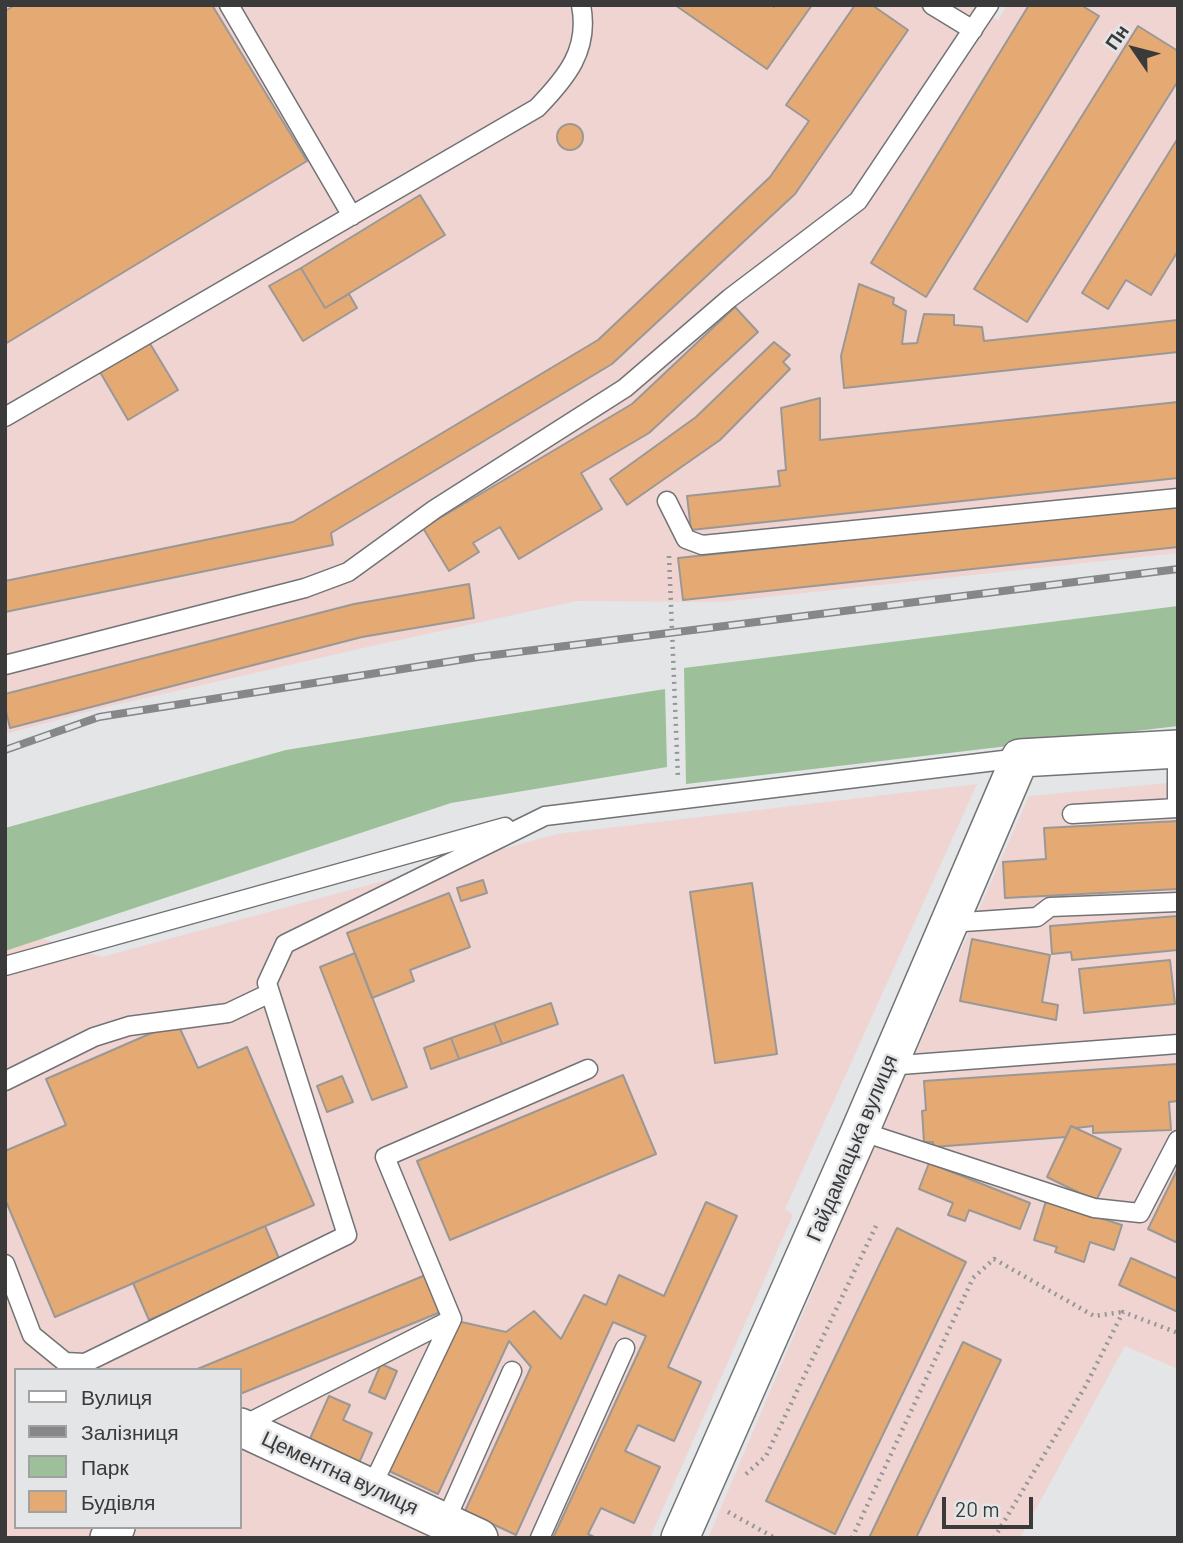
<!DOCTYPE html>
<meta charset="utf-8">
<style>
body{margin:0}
#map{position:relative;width:1183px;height:1543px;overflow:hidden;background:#e4e5e7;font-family:Barlow,sans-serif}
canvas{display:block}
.frame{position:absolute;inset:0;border:7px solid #3a3a3b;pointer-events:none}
.legend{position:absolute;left:14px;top:1368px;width:228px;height:161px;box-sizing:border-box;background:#e4e5e7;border:2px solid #a0a1a2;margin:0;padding:9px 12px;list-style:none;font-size:21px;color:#3a3a3b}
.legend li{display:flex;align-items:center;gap:14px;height:35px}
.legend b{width:35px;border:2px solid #a0a1a2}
.north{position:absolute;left:1099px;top:14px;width:70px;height:70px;-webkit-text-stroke:5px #e4e5e7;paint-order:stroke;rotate:305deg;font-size:19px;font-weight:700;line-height:28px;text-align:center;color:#3a3a3b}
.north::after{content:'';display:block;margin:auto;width:24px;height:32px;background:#3a3a3b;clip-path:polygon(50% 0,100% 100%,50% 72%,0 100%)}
.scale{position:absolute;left:942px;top:1497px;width:91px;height:32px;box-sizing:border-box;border:4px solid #3a3a3b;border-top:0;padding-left:9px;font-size:21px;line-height:24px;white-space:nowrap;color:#3a3a3b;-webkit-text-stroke:5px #e4e5e7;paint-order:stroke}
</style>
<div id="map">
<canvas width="1183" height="1543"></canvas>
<div class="frame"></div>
<ul class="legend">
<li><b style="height:9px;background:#fff"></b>Вулиця</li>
<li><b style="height:9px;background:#878789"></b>Залізниця</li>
<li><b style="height:19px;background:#9dbf99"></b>Парк</li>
<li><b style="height:19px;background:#e5aa73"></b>Будівля</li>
</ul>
<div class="north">Пн</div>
<div class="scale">20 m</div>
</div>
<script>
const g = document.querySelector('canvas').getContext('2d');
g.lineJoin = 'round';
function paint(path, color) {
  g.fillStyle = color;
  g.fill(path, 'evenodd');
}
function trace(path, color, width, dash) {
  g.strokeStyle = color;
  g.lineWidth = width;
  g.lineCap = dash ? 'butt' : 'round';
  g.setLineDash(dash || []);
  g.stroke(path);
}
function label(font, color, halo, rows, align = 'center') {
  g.font = font + ' Barlow,sans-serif';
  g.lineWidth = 5;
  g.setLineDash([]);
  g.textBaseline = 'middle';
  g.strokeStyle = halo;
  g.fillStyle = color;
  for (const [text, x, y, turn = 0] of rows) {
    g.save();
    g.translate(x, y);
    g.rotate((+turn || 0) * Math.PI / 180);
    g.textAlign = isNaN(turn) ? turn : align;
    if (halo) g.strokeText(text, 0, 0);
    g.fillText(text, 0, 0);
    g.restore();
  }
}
paint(new Path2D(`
 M5 5H975L998 20 1007 5H1178V553L720 602 577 601 372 646 102 708 5 734Z
 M1178 782V1369L1125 1346 1020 1538H708L860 1179 1029 796Z
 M977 784 785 1209 793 1215 650 1538H5V927L102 957 557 834ZM16 1370H240V1527H16Z`), '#efd4d2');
paint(new Path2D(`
 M1178 606V726L686 784 684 668Z
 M665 689 667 767 451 803 5 951V828L286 750Z`), '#9dbf99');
const building = new Path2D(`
 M15 5H212L307 161 5 344V11Z
 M675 5H771L774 7 775 5H812L767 69Z
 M855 5H872L908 30 795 194 612 364 331 533 333 545 5 612V581L293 522 598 340 770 177 809 121 786 105Z
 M1029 5H1081L1099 16 926 297 871 263Z
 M1138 26 1178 51V81L1027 322 974 289Z
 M557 137a13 13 0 1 1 26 0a13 13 0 1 1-26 0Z
 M1178 138V251L1151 295 1126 280 1108 309 1082 293Z
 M420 195 445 235 325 308 301 268Z
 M301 268 325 308 349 294 357 308 303 341 269 286Z
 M859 284 894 298 893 304 906 311 902 344 917 343 924 314 954 315V325L982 327 984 341 1178 320V352L844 388 841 356Z
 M735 307 758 332 649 433 581 473 602 509 519 559 500 527 473 543 479 552 449 571 423 528 632 404Z
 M149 342 178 390 128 420 100 372Z
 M774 342 790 355 783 362 790 369 720 440 627 505 610 479 696 417Z
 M820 398V440L1178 402V478L691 530 687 496 780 486 778 471 786 470 781 408Z
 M1178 505V547L683 600 678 558Z
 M469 584 474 618 362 637 10 728 5 707V694L354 604Z
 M1178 821V889L1005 898 1003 862 1046 859 1044 828Z
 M483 880 487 893 461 901 457 888Z
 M752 883 777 1054 715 1063 690 892Z
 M449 893 470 947 410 970 414 981 372 998 347 933Z
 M1178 916V950L1072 960 1071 952 1052 954 1050 926Z
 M972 939 1050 955 1042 1002 1058 1005 1056 1020 960 1001Z
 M355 953 407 1087 372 1100 320 967Z
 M1170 960 1175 1004 1084 1013 1079 969Z
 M551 1003 558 1024 502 1044 494 1023Z
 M177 1022 198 1068 247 1047 314 1205 55 1317 5 1199V1151L66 1125 46 1079Z
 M494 1023 502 1044 459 1059 451 1038Z
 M451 1038 459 1059 431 1069 424 1048Z
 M1178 1064V1101L1169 1102 1171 1130 1093 1133V1126L1076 1128 1071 1126 1066 1137 933 1147V1142H924L922 1111 926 1110 924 1081Z
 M623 1075 656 1154 450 1240 417 1161Z
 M342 1076 353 1102 327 1112 317 1086Z
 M1071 1126 1121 1149 1096 1201 1047 1177Z
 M929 1163 1030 1203 1020 1229 969 1210 965 1221 948 1215 953 1203 919 1189Z
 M1178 1168V1243L1148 1229Z
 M1046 1201 1122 1225 1114 1250 1090 1242 1084 1262 1055 1252 1057 1247 1034 1240Z
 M706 1202 737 1216 668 1367 701 1382 674 1441 638 1425 625 1451 660 1467 634 1523 601 1508 588 1534 596 1538H553L646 1336 613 1322 516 1535 465 1511 531 1367 509 1341 438 1494 387 1470 457 1321 506 1332 534 1311 561 1339 584 1295 606 1305 619 1275 664 1296Z
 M265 1226 281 1263 149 1320 133 1283Z
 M897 1228 966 1262 835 1534 766 1501Z
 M1131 1258 1178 1279V1312L1119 1285Z
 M428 1274 443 1311 240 1394V1370H195Z
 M963 1342 1001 1360 916 1538H869Z
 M381 1364 397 1371 385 1399 369 1392Z
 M329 1396 350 1405 343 1420 372 1433 359 1463 309 1441Z`);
paint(building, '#e5aa73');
trace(building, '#9a9896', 2);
const lane = new Path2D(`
 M229 5 352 216
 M932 5 973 30
 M5 417 537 108C566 78 590 50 581 5
 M667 501 686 539 702 545 1178 498
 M5 665 305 588 348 572 435 509 625 388 730 298 858 201 989 5
 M1072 814 1177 808V749
 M949 923 1037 917 1050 907 1178 902
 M5 966 505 827
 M887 1066 1178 1044
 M5 1081 94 1037 129 1026 228 1013 270 993
 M860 1131 1094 1208 1140 1213 1178 1140
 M5 1264 32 1335 65 1362 85 1363 347 1235 267 983 285 944 545 816 1020 758
 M240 1427 452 1319 385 1157 588 1069
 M371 1488 452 1319
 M445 1522 512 1371
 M540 1538 625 1348`);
const street = new Path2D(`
 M240 1427 479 1538
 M109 1538 116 1527
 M680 1538 860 1131 1020 758 1178 749`);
trace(lane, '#727375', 21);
trace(street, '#727375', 40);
trace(new Path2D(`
 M669 556 678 778
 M746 1474 766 1456 876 1226
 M728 1512 775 1538
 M852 1538 973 1278 994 1259 1094 1316 1123 1312
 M994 1538 1085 1387 1123 1312 1178 1333`), '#959697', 4.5, [2, 5]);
trace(lane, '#fff', 18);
trace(street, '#fff', 37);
const rail = new Path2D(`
 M5 750 99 717 478 657 1178 569`);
trace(rail, '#878789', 8);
trace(rail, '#e4e5e7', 5, [16]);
label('21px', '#3a3a3b', '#e4e5e7', [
 ["Гайдамацька вулиця",852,1148,-67],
 ["Цементна вулиця",340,1473,25]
]);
</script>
